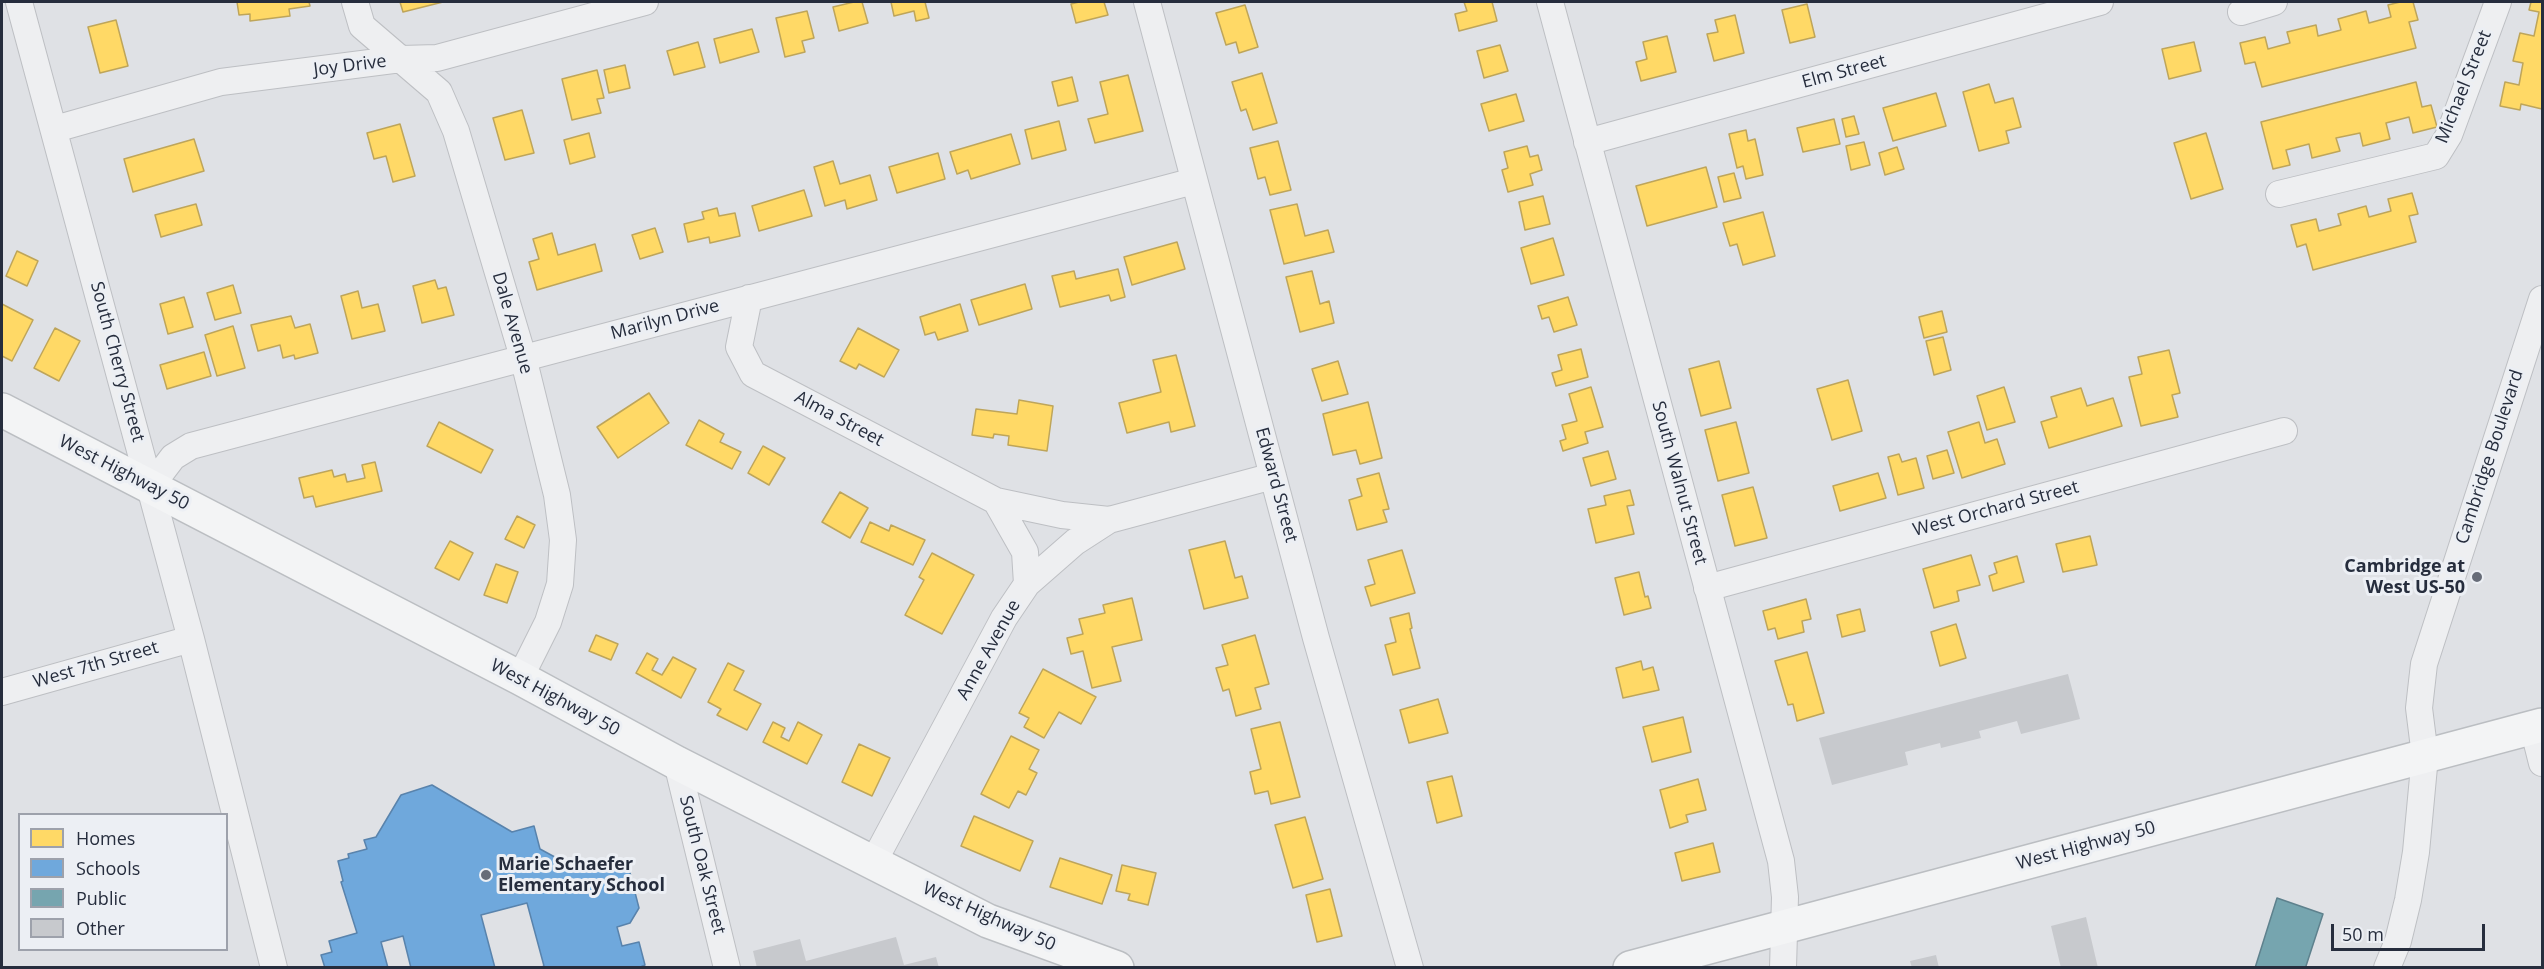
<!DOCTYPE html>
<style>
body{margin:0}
#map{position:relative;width:2544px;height:969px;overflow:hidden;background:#dfe1e5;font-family:"Open Sans",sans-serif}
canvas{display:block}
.frame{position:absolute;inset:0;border:3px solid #262d3d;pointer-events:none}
.legend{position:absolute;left:18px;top:813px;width:210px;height:138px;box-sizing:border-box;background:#eceff4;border:2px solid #9da1ab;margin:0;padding:8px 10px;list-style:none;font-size:18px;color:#262d3d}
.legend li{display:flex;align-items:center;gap:12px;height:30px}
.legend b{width:30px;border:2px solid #9da1ab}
.scale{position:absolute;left:2331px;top:924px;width:154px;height:27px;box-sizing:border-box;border:3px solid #262d3d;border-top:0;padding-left:8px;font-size:18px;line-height:21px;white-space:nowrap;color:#262d3d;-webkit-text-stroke:4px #eceff4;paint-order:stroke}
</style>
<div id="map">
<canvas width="2544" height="969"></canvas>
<div class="frame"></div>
<ul class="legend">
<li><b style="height:16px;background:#ffd966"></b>Homes</li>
<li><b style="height:16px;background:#6fa8dc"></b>Schools</li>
<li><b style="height:16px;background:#76a5af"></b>Public</li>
<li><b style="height:16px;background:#c7c9cd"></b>Other</li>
</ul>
<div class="scale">50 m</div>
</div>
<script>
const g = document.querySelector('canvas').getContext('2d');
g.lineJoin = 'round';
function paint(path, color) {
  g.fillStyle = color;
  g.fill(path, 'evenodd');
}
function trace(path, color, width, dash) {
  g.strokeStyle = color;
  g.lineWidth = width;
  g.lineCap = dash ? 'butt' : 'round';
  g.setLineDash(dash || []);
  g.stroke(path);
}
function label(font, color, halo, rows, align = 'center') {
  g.font = font + ' "Open Sans",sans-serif';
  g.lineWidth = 6;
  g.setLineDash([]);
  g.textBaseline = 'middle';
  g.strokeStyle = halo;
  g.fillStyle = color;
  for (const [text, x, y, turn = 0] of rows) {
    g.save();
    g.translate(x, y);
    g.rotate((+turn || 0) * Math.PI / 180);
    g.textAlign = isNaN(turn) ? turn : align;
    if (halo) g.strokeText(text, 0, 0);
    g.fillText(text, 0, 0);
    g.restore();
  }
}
const homes = new Path2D(`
 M237 2H309L310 6 289 9 290 16 250 21V14L239 15Z
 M400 2H443L403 12Z
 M854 2H862L868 23 839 31 833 7Z
 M891 2H925L929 18 916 21 914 11 894 16Z
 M1079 2H1104L1108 15 1076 23 1071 4Z
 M1464 2H1492L1497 21 1459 31 1455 14 1467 11Z
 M2400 2H2413L2418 20 2409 22 2416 48 2262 87 2255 62 2245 64 2240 43 2265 37 2268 49 2290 43 2287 32 2316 25 2318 36 2341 30 2338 19 2366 11 2369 23 2391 17 2388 5Z
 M2531 2H2542V109L2521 104 2520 110 2500 106 2505 82 2519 85 2523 63 2513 61 2520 33 2534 36 2539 12 2529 10Z
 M1807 4 1815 37 1790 43 1782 10Z
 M1245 5 1258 47 1239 53 1236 42 1226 45 1216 13Z
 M807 11 814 38 802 41 805 52 785 57 776 18Z
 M1735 15 1744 53 1714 61 1707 34 1718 32 1715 20Z
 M116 20 128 66 100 73 88 27Z
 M752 29 759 52 720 63 714 39Z
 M1667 36 1676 72 1641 81 1636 62 1647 59 1643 42Z
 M698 42 705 67 674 75 667 51Z
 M2194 42 2201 71 2169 79 2162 49Z
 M1500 45 1508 71 1484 78 1477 51Z
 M625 65 630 88 609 93 604 70Z
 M597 70 604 98 597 99 601 113 572 120 562 79Z
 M1262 73 1277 123 1253 130 1246 109 1241 111 1232 82Z
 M1128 75 1143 131 1095 143 1088 119 1108 114 1100 82Z
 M1072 77 1078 101 1058 106 1052 82Z
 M2416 82 2422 107 2431 105 2437 127 2413 133 2409 117 2386 123 2390 139 2363 146 2360 133 2336 138 2340 151 2312 158 2309 144 2286 150 2290 165 2273 169 2261 122Z
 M1989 84 1995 103 2013 98 2021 127 2006 131 2009 143 1979 151 1963 92Z
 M1936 93 1946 126 1893 141 1883 108Z
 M1516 94 1524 121 1489 131 1481 104Z
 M522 110 534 153 505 160 493 118Z
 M1854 116 1859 134 1846 137 1842 119Z
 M1834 119 1840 144 1803 152 1797 128Z
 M1059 121 1066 150 1032 159 1025 130Z
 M400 124 415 176 393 182 386 156 374 159 367 133Z
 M1746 130 1748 141 1755 139 1763 175 1746 179 1743 166 1737 168 1729 134Z
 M589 133 595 157 570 164 564 140Z
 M2206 133 2223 189 2191 199 2174 143Z
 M1011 134 1020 164 971 179 968 170 957 174 950 152Z
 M194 139 204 171 133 192 124 159Z
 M1278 141 1291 190 1270 195 1265 177 1258 179 1250 148Z
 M1864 142 1870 165 1851 170 1846 146Z
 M1527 146 1530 157 1538 155 1542 170 1530 174 1533 185 1508 192 1502 170 1508 168 1504 152Z
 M1897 147 1904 169 1885 175 1879 153Z
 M938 153 945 179 897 193 889 167Z
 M833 161 840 184 870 175 877 200 847 209 845 200 825 206 814 167Z
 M1706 167 1717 207 1647 226 1636 186Z
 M1734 173 1741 198 1724 202 1718 177Z
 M804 190 812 216 759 231 752 206Z
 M2412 193 2418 214 2409 216 2416 242 2313 270 2306 244 2297 247 2291 225 2316 219 2319 231 2341 225 2338 214 2366 206 2369 217 2391 211 2388 199Z
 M1543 196 1550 224 1525 230 1519 202Z
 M196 204 202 225 161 237 155 215Z
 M1297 204 1305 236 1328 230 1334 252 1284 264 1270 210Z
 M717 208 719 216 735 213 740 236 710 243 709 237 688 242 684 224 704 219 702 212Z
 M1763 212 1775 256 1743 265 1737 244 1730 246 1723 223Z
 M655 228 663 252 640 259 632 235Z
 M552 233 558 255 595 244 602 271 537 290 529 262 539 259 533 239Z
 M1553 238 1564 275 1531 284 1521 248Z
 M1177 242 1185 269 1132 285 1124 257Z
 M17 251 38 261 27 286 6 276Z
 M1118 269 1125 297 1111 301 1109 295 1060 307 1052 276 1074 271 1076 279Z
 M1312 271 1320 304 1329 301 1334 323 1300 332 1286 277Z
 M435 280 438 289 446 287 454 315 422 323 413 286Z
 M1025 284 1032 309 979 325 971 300Z
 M233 285 241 313 215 320 207 293Z
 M358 291 362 308 378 304 385 331 352 339 341 296Z
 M184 297 193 327 168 334 160 304Z
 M1568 297 1577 325 1554 332 1549 317 1542 319 1538 306Z
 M2 304 33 320 12 361 2 356Z
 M960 304 968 331 938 340 935 332 925 335 920 317Z
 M1942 311 1947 332 1924 338 1919 317Z
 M291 316 295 328 310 324 318 353 295 359 294 355 283 358 280 345 258 351 251 325Z
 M233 326 245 368 217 376 205 335Z
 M55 328 80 341 59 381 34 368Z
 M858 328 899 350 884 377 859 364 856 369 840 361Z
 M1943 337 1951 370 1934 375 1926 341Z
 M1581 349 1588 377 1556 386 1552 373 1562 370 1558 355Z
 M2169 350 2180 393 2172 395 2178 417 2141 426 2129 377 2142 374 2138 357Z
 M204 352 211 376 167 389 160 365Z
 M1176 355 1195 426 1171 432 1169 422 1127 433 1119 403 1161 392 1153 360Z
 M1338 361 1348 394 1322 401 1312 369Z
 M1719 361 1731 408 1701 416 1689 369Z
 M1848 380 1862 431 1832 440 1817 389Z
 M1591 387 1603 427 1585 432 1588 443 1563 451 1560 441 1566 439 1562 425 1577 421 1569 394Z
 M2004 387 2015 422 1987 430 1977 396Z
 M2081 388 2087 406 2113 398 2122 426 2049 448 2041 422 2057 417 2051 397Z
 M649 393 669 423 618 458 597 427Z
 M1019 400 1053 406 1047 451 1008 445 1009 436 994 434 993 438 972 435 976 409 1017 414Z
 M1368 402 1382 458 1360 464 1356 450 1333 455 1323 414Z
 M699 420 724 434 720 442 741 452 732 469 686 445Z
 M439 422 493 450 481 473 427 446Z
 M1736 422 1749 473 1718 481 1705 430Z
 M1979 422 1985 443 1997 439 2005 464 1962 478 1948 432Z
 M763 446 785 458 769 485 748 473Z
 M1947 450 1954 473 1933 479 1927 456Z
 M1608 451 1616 479 1591 486 1583 458Z
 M1899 454 1902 462 1916 458 1924 488 1898 495 1888 457Z
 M375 462 382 491 316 507 313 496 304 498 299 478 332 470 334 477 345 474 347 482 365 478 362 465Z
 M1379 473 1389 509 1383 510 1387 522 1357 530 1349 500 1362 496 1357 479Z
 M1878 473 1886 498 1840 511 1833 486Z
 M1753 487 1767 538 1735 546 1722 495Z
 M1630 490 1634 505 1627 506 1634 534 1596 543 1588 509 1606 505 1604 496Z
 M840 492 868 508 850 538 822 522Z
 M517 516 535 525 524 548 505 539Z
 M870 522 889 531 891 525 925 540 913 565 861 542Z
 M2090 536 2097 565 2063 572 2056 544Z
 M450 541 473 553 459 580 435 568Z
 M1225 541 1235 578 1242 576 1248 598 1204 609 1189 550Z
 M1402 550 1415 593 1371 606 1365 587 1375 584 1368 560Z
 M932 553 974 575 942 634 905 615 924 580 919 577Z
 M1971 555 1980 585 1957 591 1959 601 1934 608 1923 569Z
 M2017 556 2024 582 1993 591 1989 576 1997 573 1994 563Z
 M496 564 518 572 507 603 484 595Z
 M1639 572 1645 597 1648 596 1651 608 1624 615 1615 578Z
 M1132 598 1142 640 1112 647 1121 681 1092 688 1083 651 1071 654 1067 638 1083 634 1079 619 1105 613 1103 605Z
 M1806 599 1811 619 1802 621 1804 632 1778 639 1775 628 1768 630 1763 611Z
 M1860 609 1865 631 1842 637 1837 615Z
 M1409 613 1412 628 1410 629 1420 668 1393 675 1385 645 1396 642 1390 618Z
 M1956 624 1966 658 1940 666 1931 632Z
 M596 635 618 644 611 660 589 651Z
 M1255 635 1269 684 1255 688 1261 709 1236 716 1229 689 1223 691 1216 668 1228 665 1222 645Z
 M1807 652 1824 713 1797 721 1793 704 1788 705 1775 661Z
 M647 653 658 659 652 670 662 675 673 657 696 669 681 698 636 673Z
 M1641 661 1643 670 1653 667 1659 690 1623 698 1616 668Z
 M728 663 744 671 734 690 761 704 747 730 717 715 721 709 708 702Z
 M1043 669 1096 697 1081 724 1059 712 1044 738 1024 727 1029 718 1019 713Z
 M1438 699 1448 733 1409 743 1400 710Z
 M1683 717 1691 752 1652 762 1643 727Z
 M773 722 785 728 781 737 789 741 798 722 822 735 807 764 763 742Z
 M1280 722 1300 797 1271 804 1268 791 1255 794 1250 772 1261 769 1251 729Z
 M1011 736 1039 750 1029 769 1037 773 1026 795 1018 791 1009 808 981 794Z
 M859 744 890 758 872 796 842 782Z
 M1452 776 1462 816 1437 823 1427 782Z
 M1698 779 1706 810 1686 815 1688 822 1670 828 1660 790Z
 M974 816 1033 841 1020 871 961 846Z
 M1305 817 1323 879 1293 888 1275 825Z
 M1713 843 1720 872 1682 881 1675 853Z
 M1060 858 1112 875 1102 904 1050 887Z
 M1122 865 1156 873 1148 905 1128 900 1130 894 1116 891Z
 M1330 889 1342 936 1317 942 1306 895Z`);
paint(homes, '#ffd966');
trace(homes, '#bea55a', 1.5);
const schools = new Path2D(`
 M432 785 512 832 534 826 540 849 575 868 613 859 629 869 639 908 630 923 617 927 622 946 639 942 645 965 638 968H539L544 966 527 903 481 915 495 968H411L403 936 381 942 388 968H325L321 955 332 952 329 941 357 933 341 882 343 881 338 861 349 858 348 854 367 849 364 840 376 837 401 795Z`);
paint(schools, '#6fa8dc');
trace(schools, '#5983ac', 1.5);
const public = new Path2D(`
 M2277 898 2323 914 2306 966 2308 968H2255Z`);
paint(public, '#76a5af');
trace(public, '#5e818d', 1.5);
paint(new Path2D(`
 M2068 674 2080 719 2021 734 2017 721 1979 731 1981 738 1941 748 1940 743 1905 752 1908 765 1832 785 1819 738Z
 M2086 917 2098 968H2061L2051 926Z
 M896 937 904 965 936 957 939 968H757L753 951 800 939 806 961Z
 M1936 955 1939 968H1912L1910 961Z`), '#c7c9cd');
const minor = new Path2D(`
 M19 2 191 639 274 968
 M355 2 362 26 439 92 456 131 523 357 557 495 563 540 560 584 548 622 520 678
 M1147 2 1316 638 1410 968
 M1550 2 1781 861 1785 897 1783 968
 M2241 12 2274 2
 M55 129 221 82 401 59 437 58 645 2
 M1587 142 2100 2
 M2279 194 2436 156 2449 135 2498 2
 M749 298 739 347 753 374 996 501 1062 515 1109 520
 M151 486 173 457 191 446 1194 181
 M996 501 1025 552 1027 584
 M1707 588 2284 431
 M2 692 191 639
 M2533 727 2542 763
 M677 763 727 968
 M873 863 1004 618 1027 584 1075 542 1109 520 1273 476
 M2387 968 2398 941 2408 900 2416 852 2425 756 2419 708 2424 664 2542 299`);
const major = new Path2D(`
 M2 410 520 678 677 763 988 921 1117 968
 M1630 968 2542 725`);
trace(minor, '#bdbfc3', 28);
trace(major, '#bbbec2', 36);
trace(minor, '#eeeff1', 26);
trace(major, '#f3f4f5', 33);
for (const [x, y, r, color] of [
 [2477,577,6,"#676c78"],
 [486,875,6,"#676c78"]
]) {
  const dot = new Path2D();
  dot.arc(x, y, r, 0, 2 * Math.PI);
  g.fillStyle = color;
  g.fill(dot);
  trace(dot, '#eceff4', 2);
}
label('18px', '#262d3d', '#eceff4', [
 ["Joy Drive",350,66,-7],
 ["Elm Street",1844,72,-15],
 ["Michael Street",2464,87,-68],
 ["Marilyn Drive",665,320,-15],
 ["Dale Avenue",512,323,74],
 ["South Cherry Street",117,362,75],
 ["Alma Street",839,419,28],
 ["Cambridge Boulevard",2490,457,-72],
 ["West Highway 50",124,473,27],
 ["South Walnut Street",1679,483,75],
 ["Edward Street",1276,485,75],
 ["West Orchard Street",1996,509,-15],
 ["Anne Avenue",989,650,-61],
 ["West 7th Street",96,665,-16],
 ["West Highway 50",555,698,28],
 ["West Highway 50",2086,846,-15],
 ["South Oak Street",702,865,76],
 ["West Highway 50",989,917,24]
]);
label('bold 18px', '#262d3d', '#eceff4', [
 ["Cambridge at",2465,567],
 ["West US-50",2465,588],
 ["Marie Schaefer",498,865,"left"],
 ["Elementary School",498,886,"left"]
], 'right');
</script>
